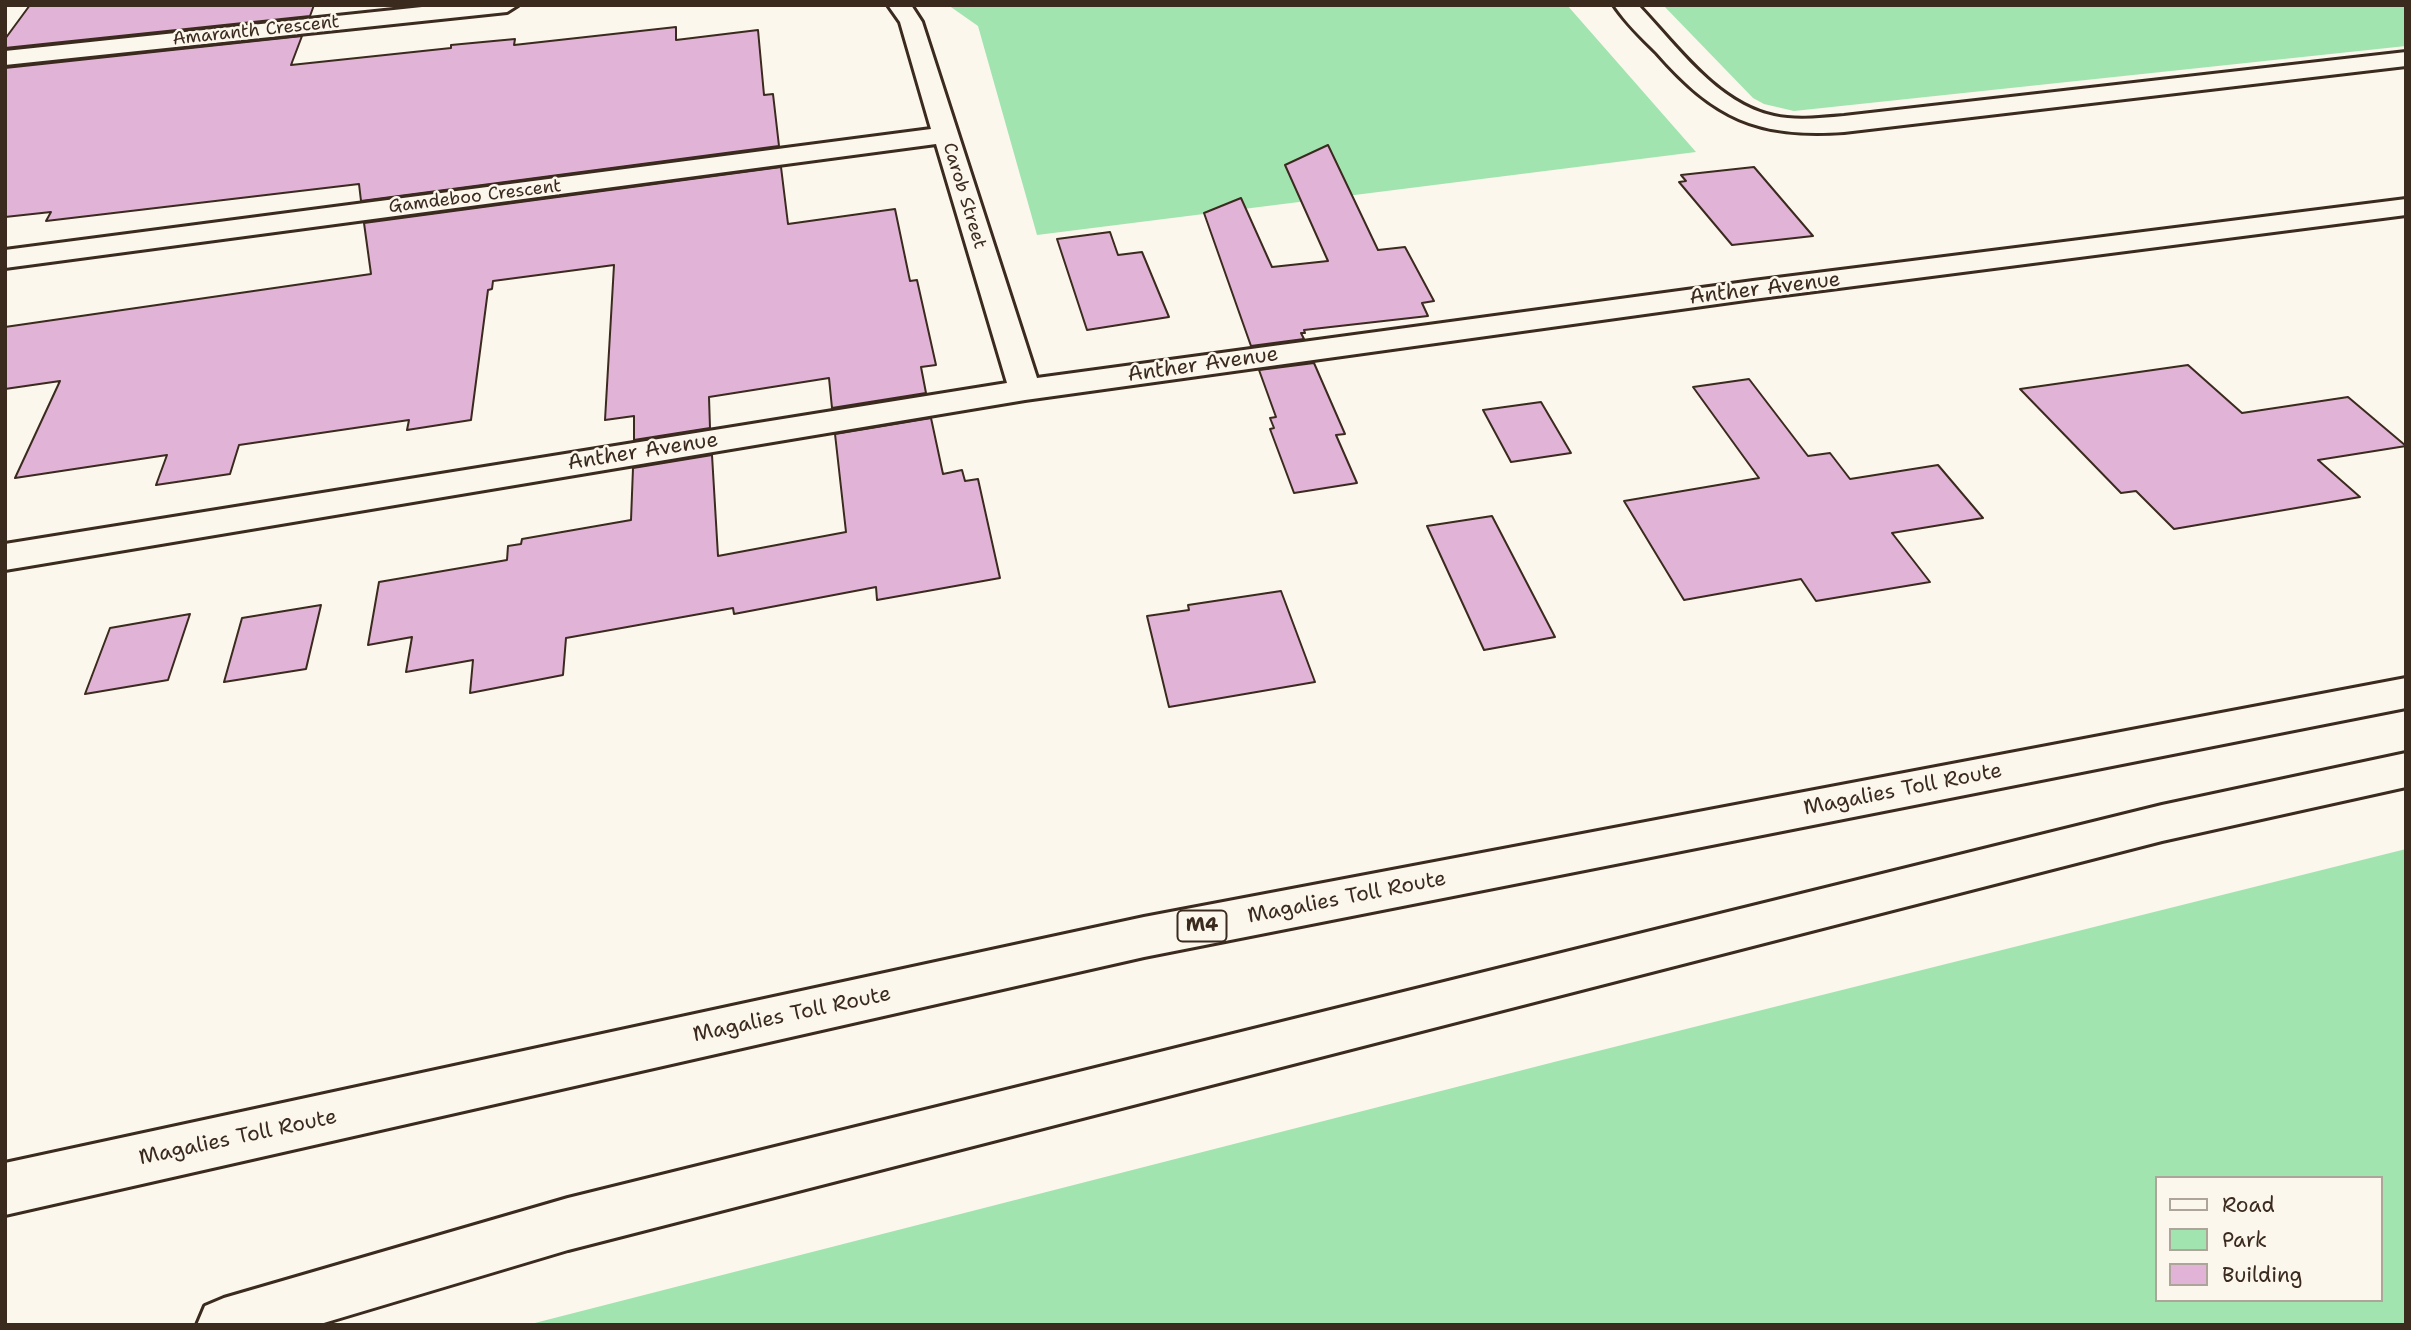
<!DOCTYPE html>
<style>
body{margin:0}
#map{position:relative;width:2411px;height:1330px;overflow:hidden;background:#fbf7ec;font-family:"Shantell Sans",sans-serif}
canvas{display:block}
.frame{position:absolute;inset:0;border:7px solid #3b2a1e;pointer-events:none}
.legend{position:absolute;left:2155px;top:1176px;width:228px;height:126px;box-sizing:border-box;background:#fbf7ec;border:2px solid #aea59a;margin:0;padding:9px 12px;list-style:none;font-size:21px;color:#3b2a1e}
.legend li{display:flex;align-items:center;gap:14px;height:35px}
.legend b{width:35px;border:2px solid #aea59a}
</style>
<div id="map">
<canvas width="2411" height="1330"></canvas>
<div class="frame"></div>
<ul class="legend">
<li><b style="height:9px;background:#fbf7ec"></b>Road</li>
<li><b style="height:19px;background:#a1e4b0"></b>Park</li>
<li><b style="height:19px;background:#e1b3d6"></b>Building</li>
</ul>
</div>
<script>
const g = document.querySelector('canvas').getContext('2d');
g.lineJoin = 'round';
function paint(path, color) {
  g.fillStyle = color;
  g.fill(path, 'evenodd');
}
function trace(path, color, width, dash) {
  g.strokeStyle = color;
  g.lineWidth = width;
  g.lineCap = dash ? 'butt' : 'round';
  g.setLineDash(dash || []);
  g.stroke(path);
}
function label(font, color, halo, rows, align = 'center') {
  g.font = font + ' "Shantell Sans",sans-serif';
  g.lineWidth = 5;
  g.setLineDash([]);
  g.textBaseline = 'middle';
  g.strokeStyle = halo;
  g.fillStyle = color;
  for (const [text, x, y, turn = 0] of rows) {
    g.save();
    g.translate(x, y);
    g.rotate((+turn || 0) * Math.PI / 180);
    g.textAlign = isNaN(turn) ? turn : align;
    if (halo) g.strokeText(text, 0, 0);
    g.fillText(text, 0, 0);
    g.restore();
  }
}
paint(new Path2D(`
 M948 5H1567L1696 152 1037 235 978 26Z
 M1663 5H2406V46L1794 111 1764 104 1753 98Z
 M2406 849V1325H527L1558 1061ZM2157 1178H2381V1300H2157Z`), '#a1e4b0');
const building = new Path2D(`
 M30 5H314L310 16 5 48V39Z
 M676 27V40L758 30 764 95 773 94 779 146 361 201 359 184 46 221 51 212 5 217V68L302 36 291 65 451 48V45L515 39 514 45Z
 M1328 145 1378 250 1405 247 1434 301 1422 303 1428 316 1304 330 1305 333H1301L1304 339 1251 346 1204 213 1241 198 1272 267 1328 261 1285 165Z
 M781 167 788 224 895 209 910 281 917 280 936 365 921 367 926 393 832 408 829 378 709 397 710 428 634 440V416L605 420 614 265 493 281 492 289 488 290 471 420 407 430 409 420 239 445 230 474 156 485 167 455 15 478 60 381 5 389V327L371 274 364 223Z
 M1754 167 1813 236 1732 245 1679 182 1686 181 1681 175Z
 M1110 232 1118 255 1142 252 1169 317 1087 330 1057 239Z
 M1314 363 1345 434 1336 435 1357 483 1294 493 1270 429 1274 428 1270 418 1276 417 1259 370Z
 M2188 365 2242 413 2348 397 2406 446 2318 460 2360 497 2174 529 2136 491 2121 493 2020 389Z
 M1749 379 1808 456 1830 453 1850 479 1938 465 1983 518 1892 533 1930 582 1816 601 1801 579 1684 600 1624 501 1759 478 1693 387Z
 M1541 402 1571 453 1511 462 1483 410Z
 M931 418 943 474 962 470 965 481 978 479 1000 578 877 600 876 587 734 614 733 608 566 638 563 675 470 693 473 660 406 672 412 637 368 645 379 582 507 560 508 546 521 544 522 539 631 520 633 468 712 455 718 556 846 532 835 434Z
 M1492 516 1555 637 1484 650 1427 526Z
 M1281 591 1315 682 1169 707 1147 616 1189 610 1188 605Z
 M321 605 306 669 224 682 242 618Z
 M190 614 168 680 85 694 110 628Z`);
paint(building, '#e1b3d6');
trace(building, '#3b2a1e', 2);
const minor = new Path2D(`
 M441 5H518L507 12 5 65V51Z
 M888 5H911L922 22 1037 378 1753 281 2406 199V215L1753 299 1025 400 5 570V544L1007 383 936 144 5 268V250L931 129 900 22Z
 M1614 5H1638C1676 45 1717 104 1774 116 1796 121 1821 118 1844 116L2406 52V66L1844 132C1757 138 1714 118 1657 53 1642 38 1626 23 1614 5Z`);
const highway = new Path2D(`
 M2406 678V708L1144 957 5 1215V1163L1144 917Z
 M2406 753V787L2162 841 568 1250 317 1325H197L205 1306 224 1298 568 1198 2162 805Z`);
trace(minor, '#3b2a1e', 6);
trace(highway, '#3b2a1e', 6);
paint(minor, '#fbf7ec');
paint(highway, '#fbf7ec');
label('18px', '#3b2a1e', '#fbf7ec', [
 ["Amaranth Crescent",256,31,-6],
 ["Carob Street",964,196,73],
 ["Gamdeboo Crescent",475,197,-7]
]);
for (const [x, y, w] of [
 [1202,926,49]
]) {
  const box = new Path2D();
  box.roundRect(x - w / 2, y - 15.5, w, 31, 5);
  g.fillStyle = '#fbf7ec';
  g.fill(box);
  trace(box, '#3b2a1e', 2);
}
label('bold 19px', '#3b2a1e', null, [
 ["M4",1202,926]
]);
label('21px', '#3b2a1e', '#fbf7ec', [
 ["Anther Avenue",1765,289,-7],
 ["Anther Avenue",1203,365,-8],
 ["Anther Avenue",643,452,-9],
 ["Magalies Toll Route",1903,790,-11],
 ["Magalies Toll Route",1347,898,-11],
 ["Magalies Toll Route",792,1015,-12],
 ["Magalies Toll Route",238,1138,-12]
]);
</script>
